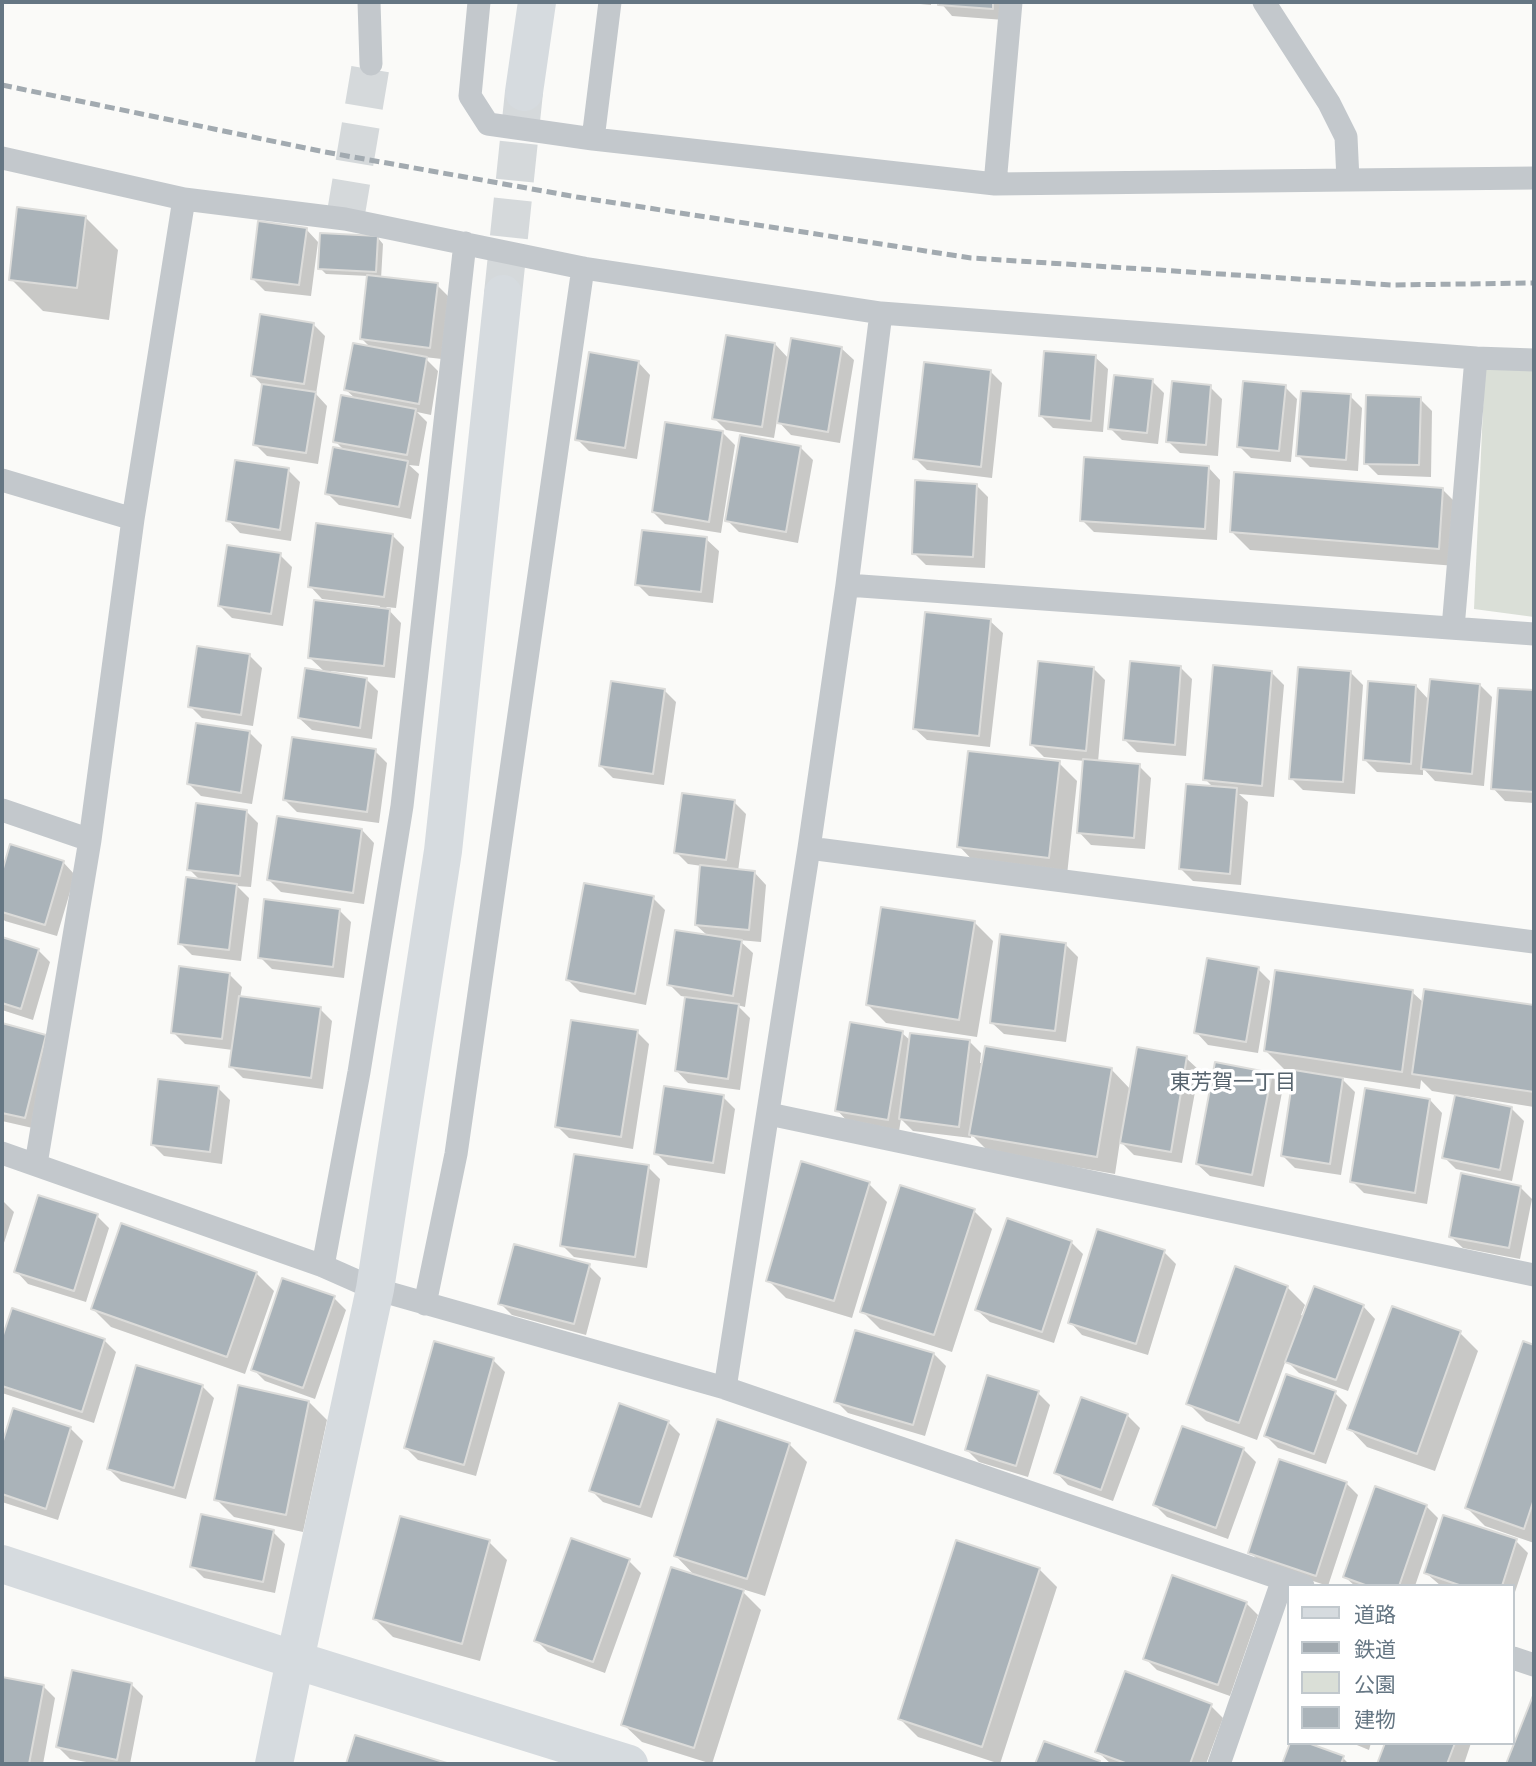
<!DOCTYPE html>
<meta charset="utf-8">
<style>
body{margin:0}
#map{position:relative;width:1536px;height:1766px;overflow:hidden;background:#fafaf8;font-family:"IBM Plex Sans","Noto Sans JP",sans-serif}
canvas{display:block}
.frame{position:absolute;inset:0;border:4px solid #657683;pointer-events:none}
.legend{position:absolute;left:1287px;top:1584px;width:228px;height:161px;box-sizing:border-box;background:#fff;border:2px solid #c1c8cd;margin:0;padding:9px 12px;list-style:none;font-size:21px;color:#657683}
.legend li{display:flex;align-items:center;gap:14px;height:35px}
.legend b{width:35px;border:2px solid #c1c8cd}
</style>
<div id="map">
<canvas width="1536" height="1766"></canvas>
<div class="frame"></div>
<ul class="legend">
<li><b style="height:9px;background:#d6dbdf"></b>道路</li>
<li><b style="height:9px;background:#a2aab0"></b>鉄道</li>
<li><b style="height:19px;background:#dadfd7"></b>公園</li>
<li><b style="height:19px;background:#aab3b9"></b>建物</li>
</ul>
</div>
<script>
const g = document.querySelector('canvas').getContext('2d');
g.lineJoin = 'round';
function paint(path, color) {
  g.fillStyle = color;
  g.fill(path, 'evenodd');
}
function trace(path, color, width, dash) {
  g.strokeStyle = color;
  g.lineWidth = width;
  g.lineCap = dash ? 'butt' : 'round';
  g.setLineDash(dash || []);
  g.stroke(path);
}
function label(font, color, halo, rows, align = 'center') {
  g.font = font + ' "IBM Plex Sans","Noto Sans JP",sans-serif';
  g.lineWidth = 7;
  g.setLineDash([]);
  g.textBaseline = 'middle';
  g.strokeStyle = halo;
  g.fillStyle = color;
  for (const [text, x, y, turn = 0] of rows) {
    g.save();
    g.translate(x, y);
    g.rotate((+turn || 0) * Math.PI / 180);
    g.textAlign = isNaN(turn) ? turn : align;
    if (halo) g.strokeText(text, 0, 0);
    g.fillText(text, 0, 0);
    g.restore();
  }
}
paint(new Path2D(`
 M1485 364H1534V617L1474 609Z`), '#dadfd7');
paint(new Path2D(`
 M898 2H931V5Z
 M940 2H1006L1004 20 952 16Z
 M86 218 118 250 109 320 43 311 11 279Z
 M306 229 318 242 311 296 265 291 253 279Z
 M378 238 383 244 381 279 437 285 449 297 442 359 424 357 438 371 431 415 417 412 427 422 419 466 409 465 419 474 411 519 339 505 327 493 345 451 335 441 356 399 346 390 372 349 362 339 369 276 326 274 320 268Z
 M313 324 325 336 316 394 327 406 318 464 267 456 255 444 263 386 253 375Z
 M775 344 789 359 841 348 854 360 840 443 791 435 777 420 774 438 726 430 714 418Z
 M1095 357 1108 369 1103 432 1053 428 1041 416Z
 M638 362 650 375 637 459 589 451 577 439Z
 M990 371 1002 383 992 478 927 470 915 458Z
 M1152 381 1164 393 1158 444 1122 440 1110 428Z
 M1210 387 1222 399 1218 456 1180 453 1168 441Z
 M1285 387 1297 399 1291 462 1251 458 1239 446Z
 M1350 396 1362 408 1358 471 1310 467 1298 455Z
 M1420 399 1432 411 1431 477 1378 475 1366 463Z
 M722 432 735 445 721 533 665 524 653 512Z
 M801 448 813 460 798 543 739 532 727 520Z
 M1208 467 1220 480 1217 540 1094 532 1082 520Z
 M288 470 300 482 291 541 240 533 228 520Z
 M976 485 988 497 985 568 926 565 914 553Z
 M1443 490 1461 508 1456 566 1250 550 1232 532Z
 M392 535 404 547 396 608 386 607 401 623 395 678 331 671 330 674 366 679 378 691 372 739 312 730 299 718 326 673 310 658 379 609 380 606 322 599 310 586Z
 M706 539 719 551 713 603 649 596 637 584Z
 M280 555 292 567 283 626 232 618 220 606Z
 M990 621 1003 633 990 747 927 740 914 728Z
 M250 656 262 668 253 726 202 718 190 706Z
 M1180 667 1192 679 1186 756 1137 752 1125 740Z
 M1093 668 1105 680 1098 762 1139 766 1151 778 1145 849 1091 845 1079 832 1085 761 1044 757 1032 745Z
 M1271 672 1284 685 1274 797 1239 794 1248 802 1241 885 1193 881 1181 869 1214 788 1205 779Z
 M1351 673 1363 685 1355 794 1303 790 1291 778Z
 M1480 685 1492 697 1484 786 1435 781 1423 768V775L1377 772 1365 760 1416 686 1429 700Z
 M664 690 676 702 664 785 613 778 601 766Z
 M1500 690 1534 692V803L1505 801 1493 788Z
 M250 733 262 745 252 804 201 796 189 784Z
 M375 751 387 763 379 823 297 812 285 800Z
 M1059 763 1077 781 1067 875 977 865 959 846Z
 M734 802 746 814 738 871 754 872 766 885 761 942 739 940 753 953 745 1007 737 1005 750 1018 740 1090 688 1083 676 1070 687 997 681 996 669 984 708 936 696 925 702 866 688 864 676 852Z
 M246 811 258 823 251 887 237 886 249 898 241 961 192 955 180 943 201 881 189 869Z
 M362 830 374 843 364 904 281 892 269 880Z
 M11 847 63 862 75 875 57 936 5 921 2 918V878Z
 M653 898 665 910 646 1005 580 992 568 980Z
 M339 910 351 922 344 978 272 969 260 957Z
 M975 923 993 941 977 1037 886 1023 868 1005Z
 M2 939 38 950 50 962 33 1020 2 1010Z
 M1066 945 1078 957 1066 1042 1004 1034 991 1022Z
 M1258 969 1270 981 1258 1053 1208 1045 1196 1032Z
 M230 975 242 987 240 998 320 1009 332 1021 323 1089 243 1078 231 1066 233 1050 185 1044 173 1032Z
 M1426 991 1534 1007V1107L1465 1096V1099L1512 1109 1524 1121 1512 1181 1456 1169 1444 1157 1456 1095 1432 1091 1421 1080 1420 1089 1340 1077 1355 1092 1341 1175 1295 1168 1283 1156 1296 1070 1284 1069 1266 1051 1412 992 1424 1003Z
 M2 1025 45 1036 57 1048 37 1129 2 1121Z
 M637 1032 649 1044 633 1149 569 1138 557 1126Z
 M902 1033 911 1041H969L981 1053 980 1063 1111 1069 1131 1090 1186 1058 1199 1070 1182 1163 1134 1155 1120 1141 1115 1174 989 1152 971 1134V1138L913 1131 901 1119 899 1131 849 1123 837 1110Z
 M1271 1075 1283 1087 1264 1187 1210 1176 1197 1164Z
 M218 1088 230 1100 222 1164 164 1156 152 1144Z
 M723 1097 735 1109 725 1174 668 1165 656 1153Z
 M1430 1100 1442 1113 1427 1204 1364 1193 1352 1181Z
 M648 1167 660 1179 647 1268 574 1257 562 1245Z
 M869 1184 887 1202 852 1318 786 1298 768 1280Z
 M1520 1187 1532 1199 1520 1259 1463 1248 1450 1236Z
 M2 1200 14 1212 2 1249V1199Z
 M974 1211 992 1229 952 1352 880 1329 862 1311Z
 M97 1216 109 1228 86 1302 28 1284 16 1271Z
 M1071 1242 1083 1254 1054 1343 990 1322 977 1310Z
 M1164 1252 1176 1264 1148 1355 1082 1335 1070 1322Z
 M589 1266 601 1278 586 1335 512 1315 500 1303Z
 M256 1273 274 1291 245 1374 111 1327 93 1309Z
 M1287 1287 1305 1305 1301 1315 1304 1316 1363 1306 1375 1319 1348 1391 1299 1373 1286 1360 1257 1440 1206 1421 1188 1403Z
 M334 1298 346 1310 315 1399 265 1381 253 1369Z
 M13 1310 104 1340 116 1352 94 1423 2 1393V1344Z
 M1460 1333 1478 1351 1435 1471 1367 1447 1349 1428Z
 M1524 1343 1534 1347V1543L1485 1526 1467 1508Z
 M934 1354 946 1366 925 1436 848 1413 836 1401Z
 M493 1360 505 1372 476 1476 418 1460 406 1448Z
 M202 1386 214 1398 186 1499 121 1481 109 1469Z
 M1038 1393 1050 1405 1028 1477 979 1462 967 1450Z
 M1335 1393 1347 1405 1326 1464 1278 1448 1266 1436Z
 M1083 1399 1128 1416 1140 1428 1113 1501 1068 1485 1056 1472Z
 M309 1402 327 1420 303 1532 234 1517 216 1499Z
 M14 1410 70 1428 83 1441 58 1520 2 1502V1450Z
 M668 1422 680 1434 652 1518 603 1502 591 1490Z
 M1183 1428 1244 1450 1256 1462 1228 1539 1167 1517 1155 1505Z
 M789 1444 807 1462 765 1596 739 1588 761 1610 712 1764 642 1742 623 1724 696 1577 676 1556Z
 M1346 1483 1358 1495 1328 1586 1262 1564 1250 1552Z
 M1426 1506 1438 1518 1415 1586H1355L1345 1577Z
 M273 1532 285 1544 275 1593 204 1578 192 1566Z
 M1516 1541 1528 1553 1513 1598V1586H1441L1426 1573Z
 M489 1542 507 1560 480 1661 393 1637 375 1619Z
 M629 1561 641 1573 605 1673 548 1652 536 1640Z
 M1039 1569 1057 1587 1000 1764 918 1737 900 1719Z
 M1246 1603 1258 1615 1230 1696 1157 1670 1145 1658Z
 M2 1679 43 1686 55 1698 43 1764H2Z
 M131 1684 143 1696 130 1764H97L70 1759 58 1747Z
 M1211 1706 1223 1718 1206 1764H1111L1098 1752Z
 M1292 1743 1343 1758 1349 1764H1284Z
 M1352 1743H1371L1369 1750Z
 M1387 1743H1471L1464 1764H1379Z`), '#0003');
const building = new Path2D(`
 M938 2H993V9L938 5Z
 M17 207 86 216 77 288 9 280Z
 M258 221 307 228 299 285 251 279Z
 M320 233 378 236 376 272 318 269Z
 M367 275 438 283 430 348 360 339Z
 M260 314 314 323 304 384 251 376Z
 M726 335 775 343 762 427 712 419Z
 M791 338 842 347 828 432 777 423Z
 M353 343 427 357 419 404 344 390Z
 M1044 351 1096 355 1091 421 1039 416Z
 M589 352 639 361 625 448 575 440Z
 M924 362 991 370 981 467 913 459Z
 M1114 375 1153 379 1147 433 1108 429Z
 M1172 381 1211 385 1206 445 1166 442Z
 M1243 381 1286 385 1279 451 1237 447Z
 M262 384 316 392 306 453 253 445Z
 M1301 391 1351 394 1346 460 1296 456Z
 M341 395 416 409 407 455 333 442Z
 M1366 395 1421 397 1419 465 1364 464Z
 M665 422 723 431 709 522 652 512Z
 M740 435 801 446 786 532 725 521Z
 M333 447 408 461 399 507 325 494Z
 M1084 457 1209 466 1205 529 1080 521Z
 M235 460 289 468 280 530 226 521Z
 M1234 472 1443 488 1439 549 1230 532Z
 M915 480 977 484 973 557 912 554Z
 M316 523 393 534 384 597 308 587Z
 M642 530 707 537 701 592 635 585Z
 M227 545 281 553 271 614 218 606Z
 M314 600 390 609 384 666 308 658Z
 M925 612 991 619 979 736 913 729Z
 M197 646 250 654 241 715 188 707Z
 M1038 661 1094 667 1086 751 1030 745Z
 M1130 661 1181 666 1175 745 1123 740Z
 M1213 665 1272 671 1262 786 1203 780Z
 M1298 667 1351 671 1343 782 1289 779Z
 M305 668 367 678 360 728 298 718Z
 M1430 679 1480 684 1472 774 1421 769Z
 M611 681 665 689 653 774 599 766Z
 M1368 681 1416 685 1411 764 1363 760Z
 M1498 688 1534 690V792L1491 789Z
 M196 723 250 731 241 793 187 784Z
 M292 737 376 749 367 812 283 800Z
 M968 751 1060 761 1049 858 957 847Z
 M1083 759 1140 764 1134 838 1077 833Z
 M1186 784 1237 788 1230 874 1179 869Z
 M682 793 735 800 726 860 674 853Z
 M196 803 247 810 240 876 187 870Z
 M277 816 362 829 353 893 267 880Z
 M10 844 64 861 45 925 2 912V872Z
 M700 865 755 871 749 930 695 925Z
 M186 877 237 884 229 950 178 944Z
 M584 883 654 896 635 994 566 980Z
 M264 899 340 909 333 967 258 958Z
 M881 907 975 921 959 1020 866 1005Z
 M675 930 742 940 733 996 667 985Z
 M1000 934 1066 943 1055 1031 990 1023Z
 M2 937 39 949 21 1009 2 1003Z
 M1207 958 1259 967 1246 1042 1194 1033Z
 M179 966 230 973 222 1039 171 1033Z
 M1275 970 1413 990 1402 1072 1264 1051Z
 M1424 989 1534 1005V1092L1412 1074Z
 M239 996 321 1007 311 1078 229 1067Z
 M685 997 739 1004 728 1079 675 1071Z
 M571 1020 638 1030 621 1137 555 1127Z
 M850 1022 903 1031 888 1120 835 1111Z
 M2 1023 46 1035 25 1118 2 1113Z
 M910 1033 970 1040 959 1127 899 1119Z
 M985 1046 1112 1068 1097 1157 969 1135Z
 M1137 1047 1187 1056 1171 1152 1120 1143Z
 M1215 1062 1272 1073 1252 1175 1196 1164Z
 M1294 1070 1343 1078 1330 1164 1281 1156Z
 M158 1079 219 1086 210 1152 151 1145Z
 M664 1086 724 1095 713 1163 654 1154Z
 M1365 1088 1430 1099 1415 1193 1350 1182Z
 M1455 1095 1512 1107 1500 1170 1442 1158Z
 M574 1154 649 1165 635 1257 560 1246Z
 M801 1161 870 1182 834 1301 766 1281Z
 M1461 1173 1521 1186 1509 1248 1449 1237Z
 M900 1185 975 1209 934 1335 860 1312Z
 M38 1195 98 1214 74 1291 14 1272Z
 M1007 1218 1072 1241 1042 1332 975 1310Z
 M121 1223 257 1272 227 1357 91 1309Z
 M1097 1229 1165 1250 1136 1344 1068 1323Z
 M514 1244 590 1264 574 1324 498 1304Z
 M1235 1266 1288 1286 1239 1423 1186 1404Z
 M282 1278 335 1296 303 1388 251 1370Z
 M1314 1286 1364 1305 1336 1380 1285 1362Z
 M1392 1306 1461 1331 1417 1454 1347 1429Z
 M12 1308 105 1339 82 1412 2 1386V1338Z
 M855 1330 934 1353 913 1425 834 1402Z
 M434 1341 494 1358 464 1465 404 1448Z
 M1523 1341 1534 1345V1499L1524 1529 1465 1508Z
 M136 1365 203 1385 174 1488 107 1469Z
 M1286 1374 1336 1391 1314 1454 1264 1436Z
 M987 1375 1039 1391 1016 1466 965 1450Z
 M238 1385 309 1401 286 1515 214 1500Z
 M1081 1397 1128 1414 1101 1490 1054 1473Z
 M619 1403 669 1421 640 1507 589 1491Z
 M13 1408 71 1427 46 1509 2 1494V1444Z
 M717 1419 790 1443 747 1579 674 1556Z
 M1182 1426 1244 1448 1216 1528 1153 1505Z
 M1279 1459 1347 1482 1316 1576 1248 1553Z
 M1375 1486 1427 1505 1399 1586H1368L1343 1577Z
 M201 1514 274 1530 263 1582 190 1567Z
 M1443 1515 1517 1539 1502 1586H1462L1424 1573Z
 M400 1516 490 1540 462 1644 373 1619Z
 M571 1538 630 1559 593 1662 534 1641Z
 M956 1540 1040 1568 982 1747 898 1719Z
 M671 1567 744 1590 694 1748 621 1725Z
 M1172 1575 1247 1602 1218 1685 1143 1659Z
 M72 1670 132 1683 117 1760 56 1747Z
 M1125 1671 1212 1704 1190 1764H1128L1095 1752Z
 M2 1677 44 1685 29 1764H2Z
 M1534 1693V1764H1506Z
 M355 1735 450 1764H346Z
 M1044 1741 1100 1761 1099 1764H1035Z
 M1290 1743H1308L1344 1756 1341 1764H1282Z
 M1385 1743H1455L1447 1764H1377Z`);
paint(building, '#aab3b9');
trace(building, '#dcdcda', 2);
trace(new Path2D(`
 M345 219 371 64`), '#d5d9db', 38, [38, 19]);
trace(new Path2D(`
 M503 294 524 92`), '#d5d9db', 38, [38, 19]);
trace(new Path2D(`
 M369 2 371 64
 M479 2 470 96 488 124 593 139 610 2
 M1264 2 1329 103 1346 137 1348 180 1534 178
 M593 139 995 184 1348 180
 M2 158 184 199
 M995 184 1011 2
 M881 313 1476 358 1534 360
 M2 480 133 519
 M847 585 1534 634
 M1453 628 1476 358
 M2 810 90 840
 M809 848 1534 942
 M769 1114 1534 1275
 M2 1153 323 1266 375 1289 725 1388 1303 1586
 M36 1164 90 840 133 519 184 199 345 219 583 268 881 313 847 585 809 848 725 1388
 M323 1266 359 1072 402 806 465 243
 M425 1304 456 1154 583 268
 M1513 1658 1534 1665
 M1219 1764 1283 1579`), '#c3c8cc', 23);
trace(new Path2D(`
 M524 92 537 2
 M2 1564 295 1660 629 1764
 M274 1764 295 1660 375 1289 443 851 503 294`), '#d6dbdf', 38);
trace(new Path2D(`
 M2 85 325 152 577 197 971 258 1392 285 1534 283`), '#a2aab0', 5, [10, 5]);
label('21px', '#57646e', '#fff', [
 ["東芳賀一丁目",1233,1083]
]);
</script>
